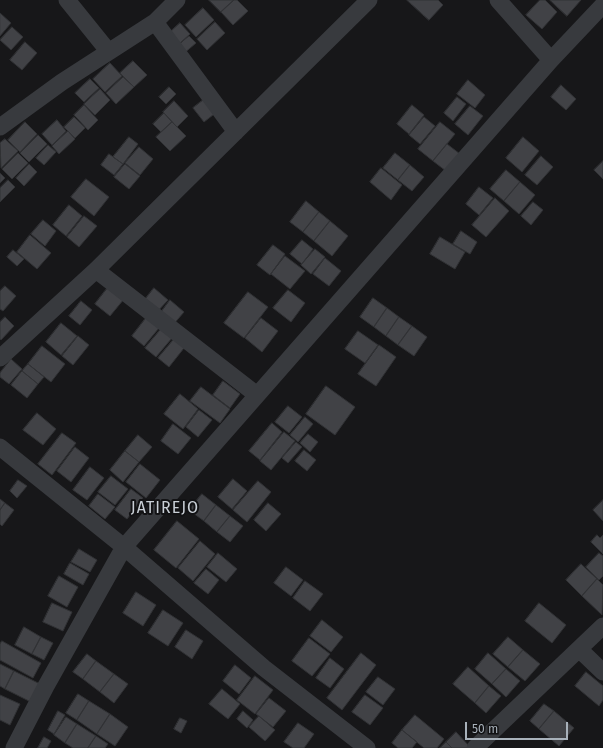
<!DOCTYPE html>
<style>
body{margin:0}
#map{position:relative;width:603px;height:748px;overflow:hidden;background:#171719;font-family:"Fira Sans",sans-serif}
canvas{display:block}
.scale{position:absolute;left:465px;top:722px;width:103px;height:18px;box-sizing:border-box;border:2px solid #a8b1ba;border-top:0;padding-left:5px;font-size:12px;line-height:14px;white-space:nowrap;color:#a8b1ba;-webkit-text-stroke:3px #121214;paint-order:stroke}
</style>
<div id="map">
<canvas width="603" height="748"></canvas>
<div class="scale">50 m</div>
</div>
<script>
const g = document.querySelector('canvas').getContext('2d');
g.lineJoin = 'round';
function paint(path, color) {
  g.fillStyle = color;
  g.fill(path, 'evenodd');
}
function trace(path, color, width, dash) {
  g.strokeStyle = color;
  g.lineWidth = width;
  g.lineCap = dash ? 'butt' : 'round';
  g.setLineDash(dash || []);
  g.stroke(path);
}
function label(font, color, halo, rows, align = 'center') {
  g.font = font + ' "Fira Sans",sans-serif';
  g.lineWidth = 4;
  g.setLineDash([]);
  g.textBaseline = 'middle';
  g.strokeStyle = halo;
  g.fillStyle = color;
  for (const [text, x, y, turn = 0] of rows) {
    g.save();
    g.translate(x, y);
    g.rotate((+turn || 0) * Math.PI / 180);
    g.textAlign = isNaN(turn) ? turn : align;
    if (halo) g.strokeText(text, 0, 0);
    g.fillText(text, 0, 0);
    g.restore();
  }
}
const building = new Path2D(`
 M209 0H234L221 12Z
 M234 0H237L248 11 233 25 221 12Z
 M407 0H438L443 5 429 20Z
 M540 0H545L557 12 542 29 526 15Z
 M550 0H581L567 16Z
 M203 8 214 20 196 37 185 25Z
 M0 13 11 23 0 36Z
 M215 22 225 33 207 50 197 39Z
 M180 23 190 34 177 46 167 35Z
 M12 27 23 37 11 50 0 40Z
 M189 36 196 43 182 55 175 48Z
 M25 42 37 53 22 70 10 60Z
 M133 61 147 75 134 87 120 73Z
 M110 63 122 76 105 92 93 79Z
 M123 77 134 87 116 104 106 93Z
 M90 79 99 88 84 102 75 93Z
 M468 80 485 95 475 108 457 94Z
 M561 85 576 99 566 110 551 97Z
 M169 87 176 94 166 104 159 97Z
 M100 89 110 100 95 115 84 104Z
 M207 97 218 111 204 122 193 108Z
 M457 97 466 104 453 121 444 113Z
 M174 101 188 116 177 127 163 112Z
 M84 105 98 120 88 130 74 115Z
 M412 105 424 115 409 134 397 124Z
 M470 106 483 116 468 135 455 124Z
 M164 113 172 122 161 132 153 124Z
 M74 117 85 128 75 138 64 127Z
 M424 117 435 126 420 144 409 135Z
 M57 120 66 131 52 145 42 134Z
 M25 122 37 134 20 152 8 140Z
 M172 122 186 136 170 151 156 137Z
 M440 122 455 134 433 161 418 149Z
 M68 131 75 139 59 154 52 146Z
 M38 135 47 144 29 162 20 153Z
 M129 137 138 144 123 164 113 157Z
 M523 137 539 151 522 172 506 158Z
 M5 139 18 151 1 168 0 143Z
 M447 144 460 154 446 171 433 161Z
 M48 145 56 152 44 165 36 158Z
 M139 147 153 159 140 175 125 163Z
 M18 153 28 163 12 179 2 169Z
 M395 153 410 165 398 180 383 168Z
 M109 154 123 164 114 175 101 165Z
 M541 156 553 167 537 185 525 175Z
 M603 161V179L594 170Z
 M29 164 37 172 24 186 16 178Z
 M125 164 140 176 129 189 114 177Z
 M410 165 424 177 412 191 398 180Z
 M381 168 402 185 391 200 370 182Z
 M506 170 520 182 504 201 490 189Z
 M0 173 5 178 0 183Z
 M86 179 109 197 94 216 71 197Z
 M8 180 15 187 0 202V188Z
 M520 182 535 195 519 214 504 201Z
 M479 187 493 198 479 215 466 204Z
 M495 198 509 211 486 237 472 225Z
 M306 201 319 212 303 232 290 222Z
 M533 202 543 210 531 225 521 216Z
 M69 205 82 216 66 236 53 225Z
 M319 212 330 221 314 241 303 232Z
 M84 216 97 226 79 247 67 237Z
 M43 220 56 231 45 246 31 234Z
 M330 221 348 236 332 256 314 241Z
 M461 231 477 242 470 254 453 244Z
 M30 235 51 253 37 269 17 252Z
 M440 237 465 252 455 269 430 254Z
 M302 240 313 249 302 264 290 254Z
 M273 245 285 254 270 275 257 265Z
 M315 249 325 257 311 274 301 265Z
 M13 250 24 259 17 266 7 257Z
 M285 256 305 271 290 289 271 274Z
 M325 258 341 271 329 286 313 274Z
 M5 286 16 296 3 311 0 309V291Z
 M109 286 124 299 110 316 95 304Z
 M154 288 168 300 156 313 143 302Z
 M288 290 305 303 291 322 273 308Z
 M248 292 268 307 244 338 224 323Z
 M373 298 387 308 374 327 360 317Z
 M170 300 184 312 172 326 159 315Z
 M81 301 92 310 80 325 69 316Z
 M387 308 399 317 386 336 374 327Z
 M5 317 14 326 1 340 0 339V322Z
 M399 317 412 326 398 345 386 336Z
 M146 318 159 328 144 346 132 336Z
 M261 318 278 331 262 352 245 338Z
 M61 323 77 336 61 355 46 342Z
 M412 326 427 337 414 356 398 345Z
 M161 329 172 338 156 357 145 348Z
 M358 331 378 345 365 363 345 349Z
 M78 336 89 345 73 365 62 356Z
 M174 339 184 348 169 367 158 358Z
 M379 345 396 357 376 386 358 374Z
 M42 346 65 364 51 382 28 364Z
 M11 359 22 369 9 384 0 377V373Z
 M28 364 44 377 38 384 22 371Z
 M22 371 38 384 27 398 11 385Z
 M223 381 240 394 230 408 213 395Z
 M326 386 355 407 335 435 306 414Z
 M201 387 230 409 220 423 190 401Z
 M180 394 198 409 183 429 164 414Z
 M288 406 302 417 289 433 275 422Z
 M199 410 212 420 198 437 186 427Z
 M37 413 56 429 43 445 23 430Z
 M305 417 313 424 298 442 290 435Z
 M272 423 282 432 260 460 249 451Z
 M173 424 191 438 178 454 161 441Z
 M284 432 295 441 271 470 260 461Z
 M62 433 76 443 52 475 38 464Z
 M308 434 318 442 310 452 300 443Z
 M138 435 152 447 139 462 125 451Z
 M296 442 302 447 288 463 282 458Z
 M75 447 89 458 71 482 57 471Z
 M304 450 316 460 307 471 295 461Z
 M125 451 139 462 123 482 110 470Z
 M140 464 160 480 146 498 126 482Z
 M90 467 104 478 87 500 73 490Z
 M111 476 128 489 115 505 98 492Z
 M233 479 247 491 232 509 218 497Z
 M18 480 27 486 17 498 10 491Z
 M258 481 271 492 247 522 233 510Z
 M131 489 143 498 127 519 115 510Z
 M98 494 115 507 105 519 89 506Z
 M202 494 216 505 204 521 189 510Z
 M0 499 5 503 0 510Z
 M603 500V521L593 510Z
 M5 503 14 510 2 526 0 524V510Z
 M268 503 281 514 266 531 254 520Z
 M216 505 230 516 217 532 204 521Z
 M230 516 243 526 230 542 217 532Z
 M177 521 199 539 176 568 154 550Z
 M597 535 600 538 603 535V554L591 542Z
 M200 541 215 554 193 581 178 568Z
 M79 549 97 560 90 572 71 562Z
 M218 553 237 569 226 582 207 567Z
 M599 553 603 556V576L599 580 586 567Z
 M70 563 89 574 83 585 64 574Z
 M581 564 597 579 582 596 566 580Z
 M286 567 303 580 291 596 274 583Z
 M206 569 219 580 208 594 194 583Z
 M59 576 78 587 67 607 48 596Z
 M597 579 603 585 602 615 582 596Z
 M305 581 323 594 310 611 293 598Z
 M136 592 156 605 143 626 123 613Z
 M52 603 72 612 63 631 43 622Z
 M539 603 566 625 552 643 525 621Z
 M163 610 183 623 168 646 148 633Z
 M322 620 343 637 331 652 310 636Z
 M24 627 41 637 32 654 15 645Z
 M186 630 203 641 192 659 175 647Z
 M41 637 53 643 44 660 32 654Z
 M508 637 523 650 508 667 493 654Z
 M309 638 330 654 312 676 292 661Z
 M2 641 41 663 33 678 0 660V644Z
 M523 650 540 664 525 681 508 667Z
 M361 653 376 665 342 710 327 698Z
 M488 653 506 669 492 684 475 669Z
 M87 654 96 661 83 679 73 672Z
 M330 658 344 669 330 688 316 678Z
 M96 661 114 674 100 692 83 679Z
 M0 664 14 671 5 689 0 686Z
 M235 665 251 678 239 694 223 681Z
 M468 667 489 686 475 703 453 684Z
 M506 669 520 681 506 697 492 684Z
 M14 671 40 684 31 702 5 689Z
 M586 672 603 686V700L599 706 575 686Z
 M114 674 128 684 114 703 100 692Z
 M255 676 273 690 255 714 237 700Z
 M378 677 395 689 383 705 366 692Z
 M489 686 501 696 486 713 475 703Z
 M222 689 240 704 228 719 209 704Z
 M78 694 89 701 77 720 66 713Z
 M0 695 20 704 10 725 0 720Z
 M365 695 383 708 370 725 352 712Z
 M269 698 286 711 273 727 256 714Z
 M89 701 110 714 97 734 77 720Z
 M544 704 554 711 539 729 530 721Z
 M58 711 65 715 54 734 48 730Z
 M243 711 253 720 247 728 237 719Z
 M554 711 574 728 559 746 539 729Z
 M110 714 128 727 115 746 97 734Z
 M415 715 444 739 437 748H424L402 730Z
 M259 716 275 730 265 741 249 727Z
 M66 717 77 724 65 743 54 735Z
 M180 718 187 721 181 733 174 729Z
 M298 723 314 734 304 748H293L284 742Z
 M77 724 96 736 88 748H73L65 743Z
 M402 730 417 742 412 748H398L392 743Z
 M456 732 471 748H452L446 742Z
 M96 736 108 744 105 748H88Z
 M44 737 51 741 47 748H38Z
 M446 742 452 748H440Z`);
paint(building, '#414246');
trace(building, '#313235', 1);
trace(new Path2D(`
 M67 0 109 52
 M498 0 551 60
 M155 22 236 132
 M0 127 62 82 155 22 177 0
 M96 270 257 395
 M0 358 96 270 369 0
 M0 447 124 547 264 668 367 748
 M579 649 603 672
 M14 748 46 686 124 547 551 60 603 5
 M475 748 603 626`), '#383a3e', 17);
g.letterSpacing = '1px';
label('16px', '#c9cfd6', '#121214', [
 ["JATIREJO",165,509]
]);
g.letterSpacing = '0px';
</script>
